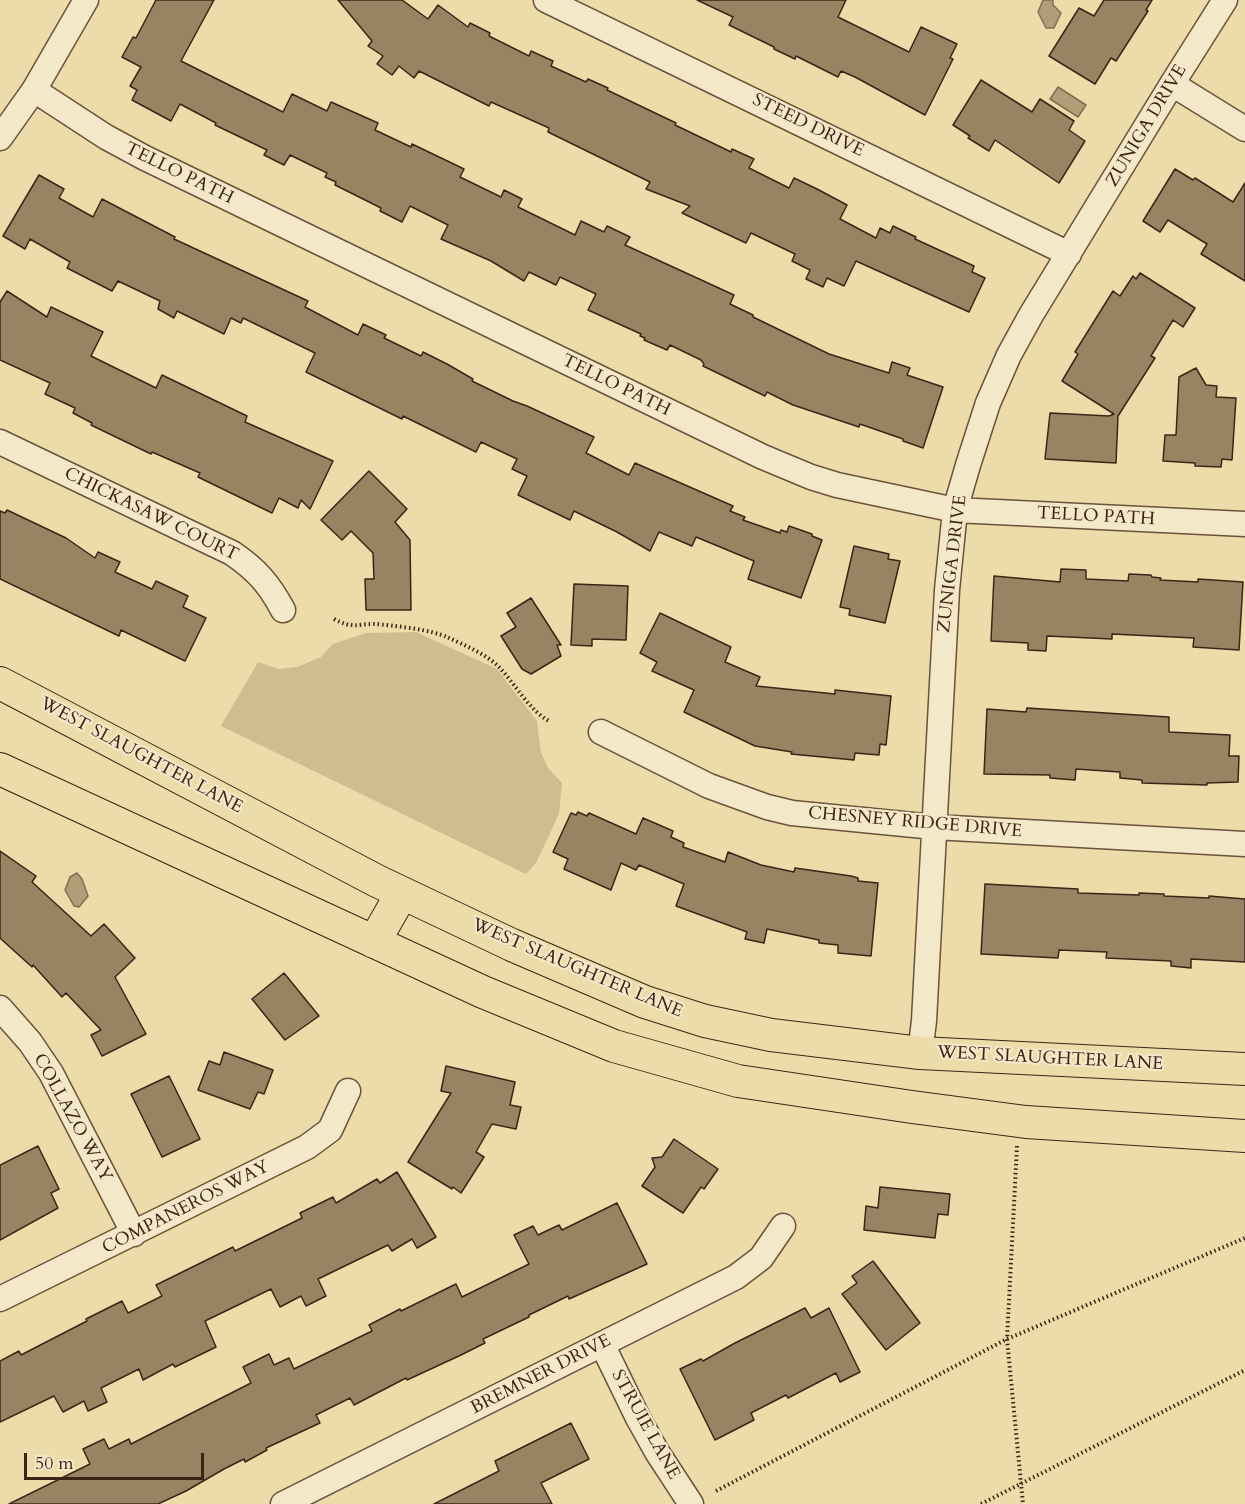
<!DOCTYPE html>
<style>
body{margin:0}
#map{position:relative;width:1245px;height:1504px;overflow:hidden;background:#ecdca9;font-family:Cardo,serif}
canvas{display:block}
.scale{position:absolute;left:24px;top:1453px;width:180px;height:27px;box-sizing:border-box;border:3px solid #3e2416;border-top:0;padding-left:8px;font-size:18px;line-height:21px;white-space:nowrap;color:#3e2416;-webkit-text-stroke:4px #f3e8c7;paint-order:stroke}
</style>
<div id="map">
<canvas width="1245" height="1504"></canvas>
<div class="scale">50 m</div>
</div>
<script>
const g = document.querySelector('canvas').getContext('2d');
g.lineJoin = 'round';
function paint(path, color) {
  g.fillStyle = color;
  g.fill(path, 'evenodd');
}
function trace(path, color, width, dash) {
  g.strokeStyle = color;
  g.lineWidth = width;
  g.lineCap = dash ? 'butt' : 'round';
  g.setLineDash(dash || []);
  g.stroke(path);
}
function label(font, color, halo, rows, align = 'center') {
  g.font = font + ' Cardo,serif';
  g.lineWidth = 4.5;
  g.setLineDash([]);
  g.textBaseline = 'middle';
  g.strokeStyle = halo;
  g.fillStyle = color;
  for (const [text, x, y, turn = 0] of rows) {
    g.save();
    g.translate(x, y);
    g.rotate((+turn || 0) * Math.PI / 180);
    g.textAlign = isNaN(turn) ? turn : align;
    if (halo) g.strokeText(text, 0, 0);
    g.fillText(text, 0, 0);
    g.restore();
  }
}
paint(new Path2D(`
 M416 632 497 669 537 721 541 753 548 768 562 783 559 814 536 863 526 874 221 726 258 662 278 669 297 667 321 657 333 644 366 633Z`), '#cebd90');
const water = new Path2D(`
 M1043 0H1053V5L1061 13 1054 28H1046L1038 12Z
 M1058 87 1086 105 1078 117 1050 99Z
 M77 873 82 879 88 896 79 907 74 906 65 890 70 877Z`);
paint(water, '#b19d77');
trace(water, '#836d50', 1.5);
const building = new Path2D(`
 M156 0H214L181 61 283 112 292 94 327 111 331 102 378 123 375 130 411 147 412 144 464 169 460 177 501 197 504 190 522 199 518 207 575 235 581 221 604 232 607 226 630 237 625 245 734 295 730 304 753 315V317L829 354 889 373 892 362 910 368 907 375 943 387 923 448 903 441V439L860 424 859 427 793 405 767 392 765 396 703 366 704 364 701 360 670 345 667 350 644 340 645 338 640 336 641 334 588 310 596 294 560 277 556 285 529 272 524 281 491 261 441 239 448 225 410 206 402 222 380 211 381 208 335 185 336 182 325 177 327 173 290 155 284 165 264 155 267 150 215 125 216 123 180 104 171 121 132 100 137 90 130 86 141 67 122 57 133 37 136 38Z
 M338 0H402L428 19 438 5 468 27 470 23 490 33 489 36 529 56 531 51 553 61 551 66 586 82 588 79 608 88 607 90 676 123 675 125 727 150 731 152 732 149 754 159 749 168 789 188 794 178 817 189 847 205 840 219 876 238 880 228 890 233 893 226 916 237 915 239 974 266 972 272 985 278 969 312 856 261 844 286 827 278 823 287 806 279 810 270 792 261 795 254 751 233 746 243 682 213 690 206 646 189 650 182 548 132 549 128 491 102 489 106 419 71 414 78 399 66 392 75 377 64 383 56 368 46 372 41Z
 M697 0H846L838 17 909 52 921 27 957 44 950 58 953 59 925 115 855 77 841 71 838 77 796 56 795 59 774 49V47L729 25 733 17Z
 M1104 0H1152L1146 10 1148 11 1116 61 1111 58 1095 84 1049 56 1079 8 1094 16Z
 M981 80 1032 112 1040 99 1074 121 1069 130 1085 141 1059 183 995 140 989 151 968 138 970 136 953 125Z
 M1175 169 1193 180 1195 178 1233 202 1245 183V281L1201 254 1207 244 1168 220 1160 232 1143 221Z
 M39 175 64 189 59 198 93 217 102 199 175 237 174 239 308 301 305 307 358 335 363 324 386 335 384 338 421 356 423 352 447 364 473 379 472 381 513 401 527 406 594 437 586 453 629 475 635 463 733 506 730 511 745 517 743 520 780 533 781 530 787 532 789 526 812 534V536L822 540 801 598 748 579 754 561 696 537 692 546 659 532 650 551 617 532 574 511 570 520 518 495 527 476 512 469 517 459 481 442 476 452 403 416 402 419 306 372 315 353 243 318 241 323 231 318 224 334 177 311 174 318 158 309 160 301 118 281 112 291 67 268 70 262 30 239 25 249 3 236Z
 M1140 273 1195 308 1183 327 1173 320 1151 356 1155 358 1118 416 1116 463 1045 459 1050 413 1109 416 1114 414 1062 381 1078 354 1075 352 1113 291 1120 296 1133 276 1136 279Z
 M7 291 47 317 51 307 103 332 91 356 156 388 162 375 247 416 245 422 333 461 310 509 301 500 298 508 279 498 272 513 198 477 200 473 152 452 151 454 91 425 92 423 73 413 75 408 45 394 50 383 0 360V302Z
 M1196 368 1206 385 1217 386 1216 397 1236 398 1232 460 1222 459 1221 467 1195 466V463L1163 461 1165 435H1176L1179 377Z
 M369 471 407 509 395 522 410 540 411 610H366L365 579H374L373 553 351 531 342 540 321 520Z
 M7 510 66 538 95 558 98 552 120 562 115 572 152 589 156 581 188 596 183 607 206 618 185 661 121 630 119 636 0 579V511L5 513Z
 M854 546 889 554 888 559 900 561 885 623 849 615 850 609 840 607Z
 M1061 569 1086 570V579L1128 581 1129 574 1151 575 1152 577 1161 578 1160 580 1198 582V579L1243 582 1239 650 1193 647 1194 638 1112 634V639L1047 636 1046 651 1028 650V643L991 641 994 576 1060 582Z
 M574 584 628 586 626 640 592 639V646L571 645Z
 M531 598 561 645H557L561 656 531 674 522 669 501 636 516 627 507 613Z
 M660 613 731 647 725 662 760 677 756 686 835 694V690L891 696 886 745 880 744 879 755 855 753 854 760 791 754 792 752 755 746 684 712 694 690 652 671 657 662 640 653Z
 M1027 708 1169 717V732L1230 735 1229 756H1239L1238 782 1207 783V785L1142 783V780L1120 778V772L1076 769 1075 780 1050 778V775L984 774 987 709 1026 712Z
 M578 812 587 816 589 813 636 834 643 818 673 831 671 837 684 843 683 847 725 862 728 852 761 865 794 872 795 868 851 876 858 878V881L878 883 871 956 838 953V945L819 943V940L767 929 764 943 745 939 747 932 676 906 684 884 639 865 636 870 621 863 611 890 564 869 568 859 553 852 571 813 576 815Z
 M0 851 36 876 32 882 91 936 104 924 135 958 115 977 146 1034 102 1056 91 1035 101 1030 66 993 62 997 33 965 32 967 0 938Z
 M985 884 1078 889V893L1139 895V893L1164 894V896L1209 898V896L1245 899V962L1191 959V968L1171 966V961L1106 958 1107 952 1059 950 1058 958 981 954Z
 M284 973 319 1016 285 1040 252 999Z
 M224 1052 273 1070 264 1094 258 1092 250 1109 198 1090 209 1061 220 1065Z
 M446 1066 515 1082 510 1105 521 1107 516 1129 492 1124 476 1152 484 1157 461 1193 453 1187 452 1189 408 1162 451 1093 441 1091Z
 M169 1076 200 1139 162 1157 131 1094Z
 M674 1139 718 1169 704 1189 701 1187 683 1213 642 1186 655 1167 652 1158 662 1157Z
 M38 1146 59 1189 51 1193 58 1208 0 1240V1165Z
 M397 1172 436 1237 417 1248 412 1239 392 1251 388 1245 318 1279 326 1296 306 1306 301 1296 280 1307 271 1289 205 1321 216 1347 175 1367 173 1364 143 1380 139 1369 101 1388 107 1402 88 1411 84 1401 63 1412 54 1396 0 1422V1361L19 1351 21 1355 87 1321 86 1319 122 1301 128 1313 162 1296 156 1285 233 1247 235 1251 302 1218 300 1213 333 1197 336 1203 377 1179 380 1183Z
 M880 1187 950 1194 948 1215 938 1214 935 1238 864 1230 866 1206 878 1208Z
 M617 1203 647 1264 569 1299 568 1296 529 1315V1317L483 1339 485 1343 461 1355 407 1380 406 1378 354 1405 350 1398 316 1415 320 1423 266 1448 267 1450 245 1462 244 1459 224 1469 186 1491 158 1504H9L90 1464 83 1449 104 1439 109 1449 129 1439 131 1444 251 1383 243 1367 269 1354 274 1365 289 1358 294 1369 372 1331 369 1325 400 1309 401 1311 456 1284 462 1297 529 1264 514 1235 533 1226 538 1235 559 1225 562 1230Z
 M873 1261 920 1323 886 1350 842 1294 857 1283 852 1276Z
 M805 1308 811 1318 829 1308 860 1372 840 1382 836 1373 788 1398 786 1395 751 1413 754 1420 715 1440 680 1369 701 1359 703 1361 735 1343Z
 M571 1423 589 1459 541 1483 552 1504H434L499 1471 495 1461Z`);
paint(building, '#988462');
trace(building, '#3e2416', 1.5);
const minor = new Path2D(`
 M546 0 1069 254
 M1172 84 1245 129
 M34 90 106 137 145 158 763 457 811 477 837 485 955 510 1245 524
 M0 138 34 90 86 0
 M0 442 232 553C257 570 269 584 283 610
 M601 732 709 786 767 807 792 813 934 827 1245 844
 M0 1008 30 1042 51 1073 134 1234
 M920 1053 924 1021 947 590 955 510 968 465 988 403 1009 355 1031 315 1172 84 1225 0
 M0 1299 307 1147 330 1130 348 1091
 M602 1344 638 1418 657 1452 691 1504
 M283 1504 736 1277 761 1258 783 1226`);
const major = new Path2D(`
 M0 683 377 881 512 945 645 1002 705 1021 771 1035 920 1053 1245 1069
 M0 769 483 992 614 1046 738 1081 912 1107 1026 1122 1245 1136
 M374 942 402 893`);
trace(minor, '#6a523b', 27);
trace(major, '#3e2416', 34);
trace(new Path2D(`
 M334 619C353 629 355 624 374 624 391 625 433 630 447 637 464 645 486 654 499 667 516 685 529 710 549 721
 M1017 1146 1007 1339 1023 1504
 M716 1491 1007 1339 1245 1238
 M981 1504 1245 1370`), '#3e2416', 4, [1.5, 3]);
trace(minor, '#f3e8c7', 24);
trace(major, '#ecdca9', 32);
label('18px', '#3e2416', '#f3e8c7', [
 ["STEED DRIVE",808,126,26],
 ["ZUNIGA DRIVE",1147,126,-59],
 ["TELLO PATH",179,174,26],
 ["TELLO PATH",616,386,26],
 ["CHICKASAW COURT",151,515,26],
 ["TELLO PATH",1096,517,3],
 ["ZUNIGA DRIVE",953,564,-83],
 ["WEST SLAUGHTER LANE",141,756,28],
 ["CHESNEY RIDGE DRIVE",915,823,5],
 ["WEST SLAUGHTER LANE",577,969,23],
 ["WEST SLAUGHTER LANE",1050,1059,3],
 ["COLLAZO WAY",72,1118,61],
 ["COMPANEROS WAY",186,1208,-27],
 ["BREMNER DRIVE",541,1375,-27],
 ["STRUIE LANE",645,1425,61]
]);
</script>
